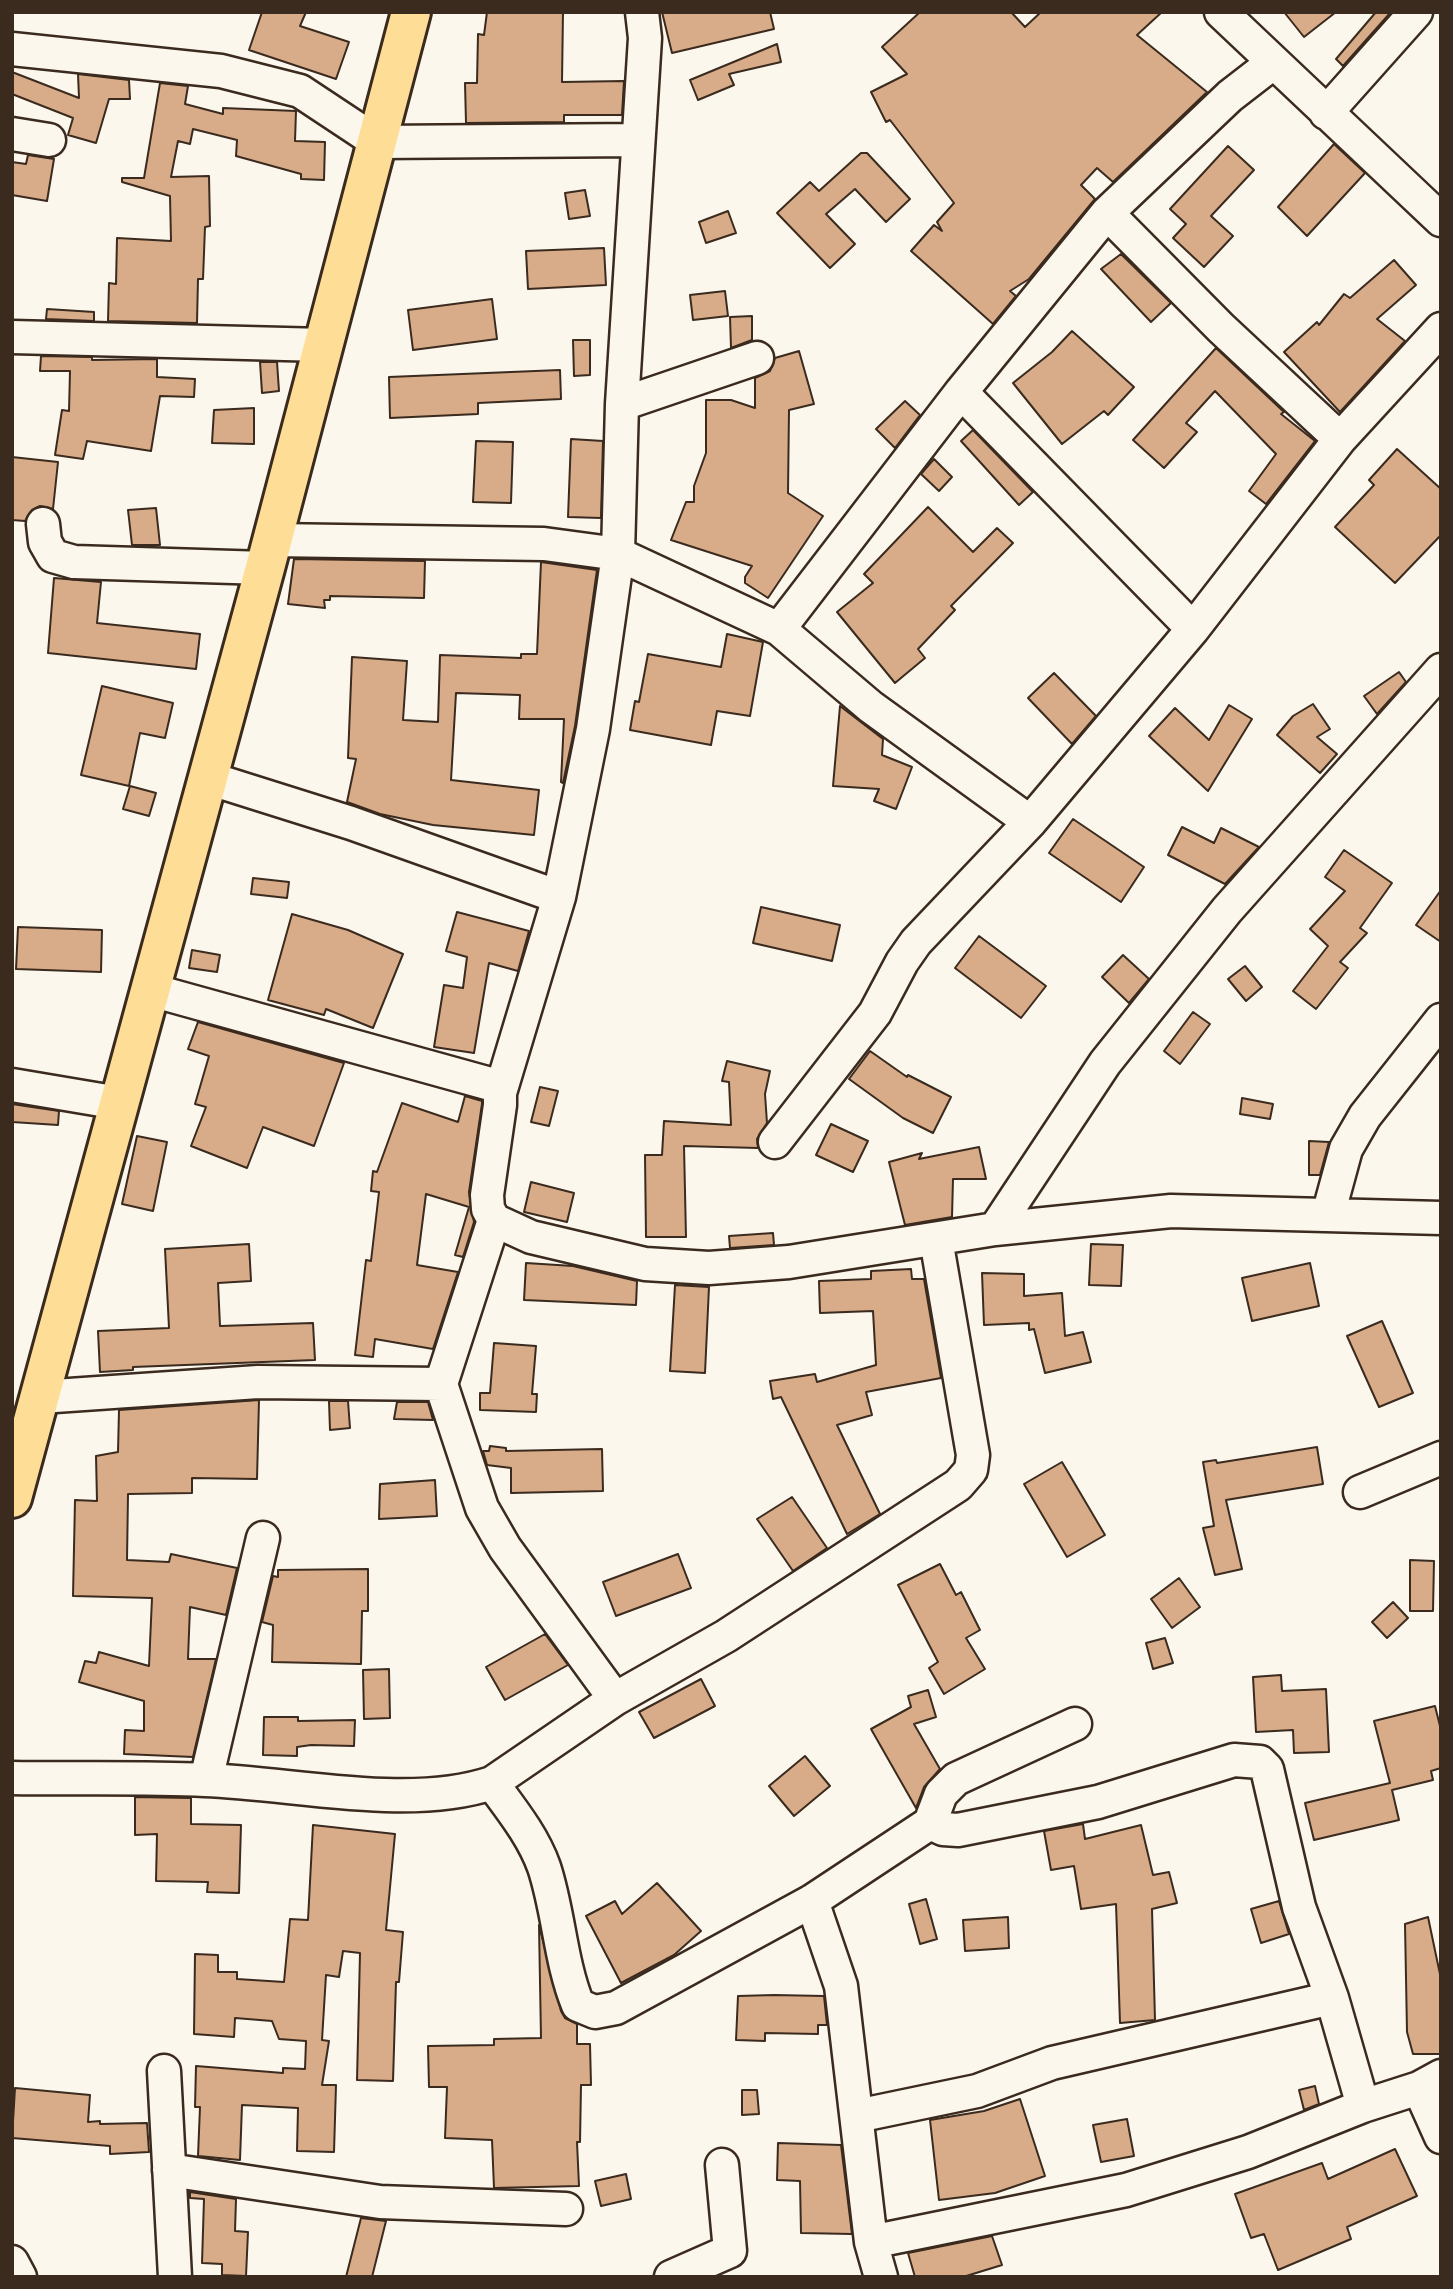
<!DOCTYPE html>
<style>
body{margin:0}
#map{position:relative;width:1453px;height:2289px;overflow:hidden;background:#fbf7ec;font-family:"Comic Neue",sans-serif}
canvas{display:block}
.frame{position:absolute;inset:0;border:14px solid #3b2a1e;pointer-events:none}
</style>
<div id="map">
<canvas width="1453" height="2289"></canvas>
<div class="frame"></div>
</div>
<script>
const g = document.querySelector('canvas').getContext('2d');
g.lineJoin = 'round';
function paint(path, color) {
  g.fillStyle = color;
  g.fill(path, 'evenodd');
}
function trace(path, color, width, dash) {
  g.strokeStyle = color;
  g.lineWidth = width;
  g.lineCap = dash ? 'butt' : 'round';
  g.setLineDash(dash || []);
  g.stroke(path);
}
const building = new Path2D(`
 M262 12H306L300 26 349 42 336 79 249 50Z
 M487 12H563L562 82 624 81 622 115H564V122L466 123 465 83H477L478 34 484 35Z
 M662 12H770L774 29 672 53Z
 M920 12H1011L1025 27 1041 12H1162L1137 35 1207 92 1113 182 1097 168 1081 185 1095 199 1029 279 1010 291 1016 296 993 324 911 251 934 225 942 231 937 222 954 203 890 120 886 122 871 92 907 74 882 47Z
 M1284 12H1336L1304 37Z
 M1376 12H1391L1343 66 1336 59Z
 M777 44 781 62 729 74 734 85 698 100 690 80Z
 M12 72 79 98 78 74 129 80 130 99H109L96 143 68 135 73 118 12 94Z
 M160 83 188 86 185 104 223 114V108L296 111 295 141 325 142 324 180 301 179V174L236 156 237 140 193 129 190 144 178 141 171 177 209 176 210 226 205 227 203 279H198L197 323 108 321 109 283 116 284 117 238 171 241 170 196 122 182V178H144Z
 M1334 144 1365 173 1307 236 1278 207Z
 M1228 146 1254 170 1211 216 1233 236 1204 267 1173 238 1186 224 1170 209Z
 M861 153H867L910 199 886 222 855 189 826 214 855 244 830 268 777 213 810 182 819 191Z
 M28 155 54 159 47 201 12 195V162L26 164Z
 M585 190 590 216 569 219 565 193Z
 M728 211 736 233 706 243 699 222Z
 M604 248 606 285 528 289 526 251Z
 M1121 254 1171 303 1151 322 1101 269Z
 M1394 260 1416 285 1377 319 1405 341 1340 412 1284 352 1317 322 1319 325 1344 294 1350 298Z
 M725 291 728 316 693 320 690 295Z
 M492 299 497 339 413 350 408 310Z
 M47 309 94 312V321L46 319Z
 M752 316V340L731 348 730 317Z
 M1072 331 1134 387 1108 415 1104 411 1062 444 1013 383 1052 352Z
 M573 340H590V375L574 376Z
 M1216 348 1284 412 1281 414 1315 441 1266 504 1249 491 1276 454 1215 391 1186 423 1197 432 1164 468 1133 440Z
 M799 351 814 404 789 410 788 493 823 516 768 598 745 583V577L752 566 671 540 686 502H694V486L706 453V400H731L755 408V378L770 371 775 358Z
 M41 356 92 357V360L157 359V377L195 379 194 397 160 396 151 451 87 441 83 459 55 455 62 410 69 411 70 371H40Z
 M260 362H277L279 391 262 393Z
 M560 370 561 399 478 403V414L390 418 389 377Z
 M905 401 920 415 895 448 876 429Z
 M254 408V444L212 443 214 410Z
 M973 430 1033 492 1019 505 961 441Z
 M571 439 603 441 601 518 568 517Z
 M476 441 513 442 511 503 473 502Z
 M1397 449 1441 489V535L1395 583 1335 527 1374 485 1369 480Z
 M12 457 58 462 53 509 40 506 32 510 25 521 12 520Z
 M934 459 952 477 939 491 921 474Z
 M928 507 973 552 997 528 1013 543 951 606 955 610 918 649 925 658 895 683 837 612 873 583 864 574Z
 M156 508 160 545H132L128 510Z
 M294 559 425 561 424 598 330 596V600H324L325 608 288 604Z
 M541 562 597 570 575 726 563 783 561 782 564 719H519L520 695 456 693 451 780 539 790 534 835 433 825 380 814 347 802 356 759 348 758 352 657 407 661 403 720 438 722 440 655 521 658V654H537Z
 M54 578 101 582 97 623 200 634 196 669 48 653Z
 M727 634 763 642 750 716 717 711 711 745 630 730 635 701 639 702 648 654 721 667Z
 M1399 672 1406 682 1377 714 1364 696Z
 M1054 673 1096 716 1072 744 1028 698Z
 M102 686 173 703 165 738 140 733 129 786 81 775Z
 M1313 704 1330 729 1317 737 1337 754 1320 773 1277 735 1293 716Z
 M1229 705 1252 719 1208 791 1149 736 1175 708 1209 740Z
 M840 706 883 739 882 755 912 767 896 809 874 801 879 789 833 786Z
 M130 786 156 793 149 816 123 809Z
 M1073 819 1144 867 1121 902 1049 853Z
 M1182 827 1214 843 1221 828 1259 847 1225 884 1168 855Z
 M1344 850 1392 883 1360 928 1367 933 1340 962 1348 968 1316 1009 1293 991 1328 946 1310 929 1345 891 1325 877Z
 M253 878 289 882 287 898 251 894Z
 M1441 890V942L1416 925Z
 M761 907 840 925 832 961 753 943Z
 M457 912 529 931 518 971 489 963 474 1053 434 1047 444 985 463 988 467 957 446 951Z
 M292 914 348 930 403 954 373 1028 326 1009 324 1015 268 1000Z
 M18 927 102 930 101 972 16 969Z
 M979 936 1046 986 1021 1018 955 968Z
 M192 950 220 955 217 972 189 968Z
 M1123 955 1149 979 1129 1003 1102 977Z
 M1245 966 1262 987 1246 1001 1228 979Z
 M1193 1012 1210 1024 1180 1064 1164 1051Z
 M198 1022 344 1063 314 1146 263 1127 247 1168 191 1146 206 1107 195 1104 209 1056 188 1049Z
 M870 1051 907 1077 908 1075 951 1097 933 1133 903 1118 849 1079Z
 M727 1061 770 1071 765 1094 767 1123 757 1139 758 1148 684 1146 686 1237H646L645 1155H662L664 1121 731 1125 729 1082 722 1081Z
 M540 1087 558 1091 549 1126 531 1122Z
 M465 1096 482 1101V1104L469 1192 474 1222 463 1257 455 1255 469 1207 426 1194 417 1265 458 1272 433 1349 375 1339 373 1357 355 1355 366 1260 371 1261 379 1192 371 1191 373 1171 377 1172 402 1103 458 1122Z
 M1242 1098 1273 1104 1270 1119 1240 1114Z
 M12 1104 59 1111 58 1125 12 1122Z
 M831 1124 868 1141 853 1172 816 1155Z
 M137 1136 167 1142 153 1211 122 1204Z
 M1309 1141 1329 1142 1320 1175H1309Z
 M979 1147 986 1179H953L952 1217 905 1225 889 1162 922 1153 919 1159Z
 M531 1182 574 1193 567 1222 524 1212Z
 M773 1233 774 1245 730 1248 729 1236Z
 M249 1244 251 1281 218 1283 220 1326 313 1323 315 1360 133 1367V1370L100 1372 98 1331 169 1328 165 1249Z
 M1091 1244 1123 1245 1121 1286 1089 1285Z
 M526 1263 573 1266 637 1281 636 1305 524 1300Z
 M1310 1263 1319 1306 1252 1321 1242 1278Z
 M911 1269 912 1279H924L941 1378 866 1392 872 1415 837 1425 880 1514 847 1534 781 1397 773 1399 770 1381 815 1374 817 1382 876 1365 873 1311 820 1313 819 1281 871 1279V1271Z
 M982 1273 1024 1274V1296L1062 1293 1065 1336 1083 1332 1091 1362 1045 1373 1034 1329 1029 1330V1323L984 1325Z
 M675 1285 709 1287 705 1373 670 1371Z
 M1382 1321 1413 1393 1379 1407 1347 1336Z
 M494 1343 536 1346 532 1394H537L536 1412 480 1410V1393H490Z
 M259 1400 257 1479 192 1478V1493L128 1494 127 1560 169 1562 171 1554 237 1568 226 1615 190 1607 188 1659H216L193 1757 124 1754 125 1730 144 1731V1701L79 1682 85 1661 96 1663 99 1652 149 1666 152 1598 73 1596 75 1500 97 1501 96 1456 118 1452 119 1410Z
 M329 1401H348L350 1428 330 1430Z
 M397 1402H428L433 1420 394 1419Z
 M490 1446 506 1448V1451L602 1449 603 1491 511 1493V1468L487 1465 483 1451H489Z
 M1317 1447 1323 1484 1226 1500 1242 1569 1215 1575 1203 1528 1214 1526 1203 1462 1216 1460 1217 1463Z
 M1062 1462 1105 1535 1067 1557 1024 1484Z
 M435 1480 437 1516 379 1519 380 1484Z
 M792 1497 827 1548 793 1571 757 1519Z
 M678 1554 691 1588 616 1616 603 1582Z
 M1410 1560 1434 1561 1433 1611H1410Z
 M940 1564 956 1595 961 1592 980 1630 966 1638 985 1669 944 1694 929 1668 938 1662 898 1585Z
 M368 1569V1611H362L361 1664 272 1662 273 1625 262 1622 273 1576 278 1577V1570Z
 M1179 1578 1200 1607 1172 1628 1151 1599Z
 M1393 1602 1408 1618 1387 1638 1372 1622Z
 M545 1634 568 1665 505 1700 486 1667Z
 M1165 1638 1173 1663 1153 1669 1146 1643Z
 M389 1669 390 1718 364 1719 363 1670Z
 M1281 1675 1282 1691 1326 1689 1329 1752 1294 1753 1293 1730 1256 1732 1253 1677Z
 M701 1679 715 1706 654 1738 639 1712Z
 M928 1690 936 1717 914 1724 940 1769 924 1787 916 1808 871 1729 911 1707 908 1696Z
 M1435 1706 1441 1730V1768L1431 1771 1433 1780 1392 1790 1399 1820 1314 1840 1305 1803 1390 1783 1374 1721Z
 M264 1717H298V1721L355 1720 354 1746 311 1745 297 1747V1756L263 1755Z
 M805 1756 830 1786 794 1816 769 1786Z
 M135 1797 191 1798V1824L241 1825 239 1893 207 1892 208 1882 156 1881 157 1834 135 1835Z
 M1083 1824 1085 1839 1141 1825 1153 1875 1169 1872 1177 1903 1152 1909 1155 2020 1120 2023 1116 1904 1081 1909 1074 1866 1051 1870 1044 1831Z
 M313 1825 395 1834 386 1930 403 1932 399 1982H396L393 2081 357 2080 360 1953 343 1951 339 1977 326 1975 322 2040 329 2041 322 2085H336L334 2152 297 2151 298 2108 242 2105 240 2160 198 2156 200 2107H195L196 2066 283 2073V2068L305 2069 306 2041 279 2039 272 2021 235 2018 234 2037 194 2034 195 1954 218 1955V1972H237V1979L284 1982 290 1919 308 1920Z
 M657 1883 701 1931 674 1955 621 1983 586 1916 615 1901 622 1914Z
 M926 1899 937 1939 920 1944 909 1904Z
 M1279 1901 1289 1934 1261 1943 1251 1909Z
 M1008 1917 1009 1948 965 1951 963 1920Z
 M1428 1917 1441 1979V2054H1413L1407 2032 1405 1924Z
 M539 1925 561 2011 565 2018 577 2024V2044H590L591 2085H581L580 2142H577L579 2186 494 2188 492 2140 445 2138 447 2087H429L428 2046 494 2045V2039L541 2038Z
 M774 1995 824 1996 827 2025H818V2034L765 2033V2041L736 2040 738 1996Z
 M1315 2086 1319 2104 1304 2110 1299 2090Z
 M15 2088 90 2095 88 2122 100 2121V2124L147 2123 149 2152 110 2154V2146L12 2138Z
 M742 2090H757L759 2114 742 2115Z
 M1020 2099 1045 2176 995 2193 939 2200 930 2120 984 2111Z
 M1127 2119 1134 2156 1101 2162 1093 2125Z
 M778 2143 841 2145 852 2234 801 2233 800 2181 777 2180Z
 M1395 2149 1417 2196 1347 2227 1351 2239 1278 2270 1264 2234 1251 2238 1235 2194 1322 2163 1328 2179Z
 M626 2174 631 2199 601 2206 595 2181Z
 M190 2192 236 2199 235 2231 248 2232 246 2276 222 2275V2264L202 2263 204 2199 190 2198Z
 M361 2218 386 2221 372 2277H346Z
 M992 2236 1002 2265 963 2277H915L908 2253Z`);
paint(building, '#d8ac89');
trace(building, '#3b2a1e', 2);
const minor = new Path2D(`
 M1221 12 1441 220
 M12 49 221 71 300 91 377 142 638 140
 M1326 113 1416 12
 M12 134 49 140
 M1107 213 1221 328 1340 439
 M12 337 324 345
 M961 392 1193 629
 M622 404 757 358
 M43 524 45 542 53 556 74 562 265 568
 M273 540 544 544 618 554 779 629 871 707 1030 822
 M779 629 961 392 1107 213 1230 96 1274 62
 M208 778 351 823 559 897
 M151 990 494 1085 500 1093V1105L487 1195 488 1209 494 1220 531 1237 645 1264 709 1268 789 1262 995 1229 1171 1211 1441 1218
 M12 1085 119 1103
 M500 1093 559 897 593 729 618 554 622 404 645 38 642 12
 M775 1142 875 1013 902 962 916 942 1030 822 1193 629 1340 439 1441 329
 M1328 1215 1346 1149 1365 1116 1441 1020
 M494 1220 441 1384 482 1508 505 1548 615 1699
 M995 1229 1105 1063 1227 910 1441 670
 M40 1397 258 1382 441 1384
 M1360 1492 1441 1458
 M12 1778C76 1779 141 1777 205 1780 293 1783 408 1811 492 1783L615 1699 726 1636 958 1485 971 1470 973 1455 936 1239
 M206 1780 263 1538
 M492 1783C511 1809 533 1836 544 1867 559 1912 560 1961 578 2005L595 2012 616 2008 812 1901 930 1823 941 1794 956 1779 1075 1724
 M930 1823 943 1829 958 1830 1098 1802 1234 1760 1260 1762 1267 1769 1299 1907 1332 1998 1363 2106
 M812 1901 841 1986 871 2242 881 2277
 M164 2071 175 2277
 M1419 2088 1441 2137
 M857 2116 977 2091 1052 2063 1332 1998
 M169 2170 380 2202 566 2209
 M871 2242 1126 2190 1248 2152 1363 2106 1419 2088 1441 2076
 M12 2262 20 2277
 M671 2277 730 2251 722 2165`);
const major = new Path2D(`
 M12 1498 265 568 411 12`);
trace(minor, '#3b2a1e', 37);
trace(major, '#3b2a1e', 44);
trace(minor, '#fbf7ec', 32);
trace(major, '#fedd96', 38);
</script>
